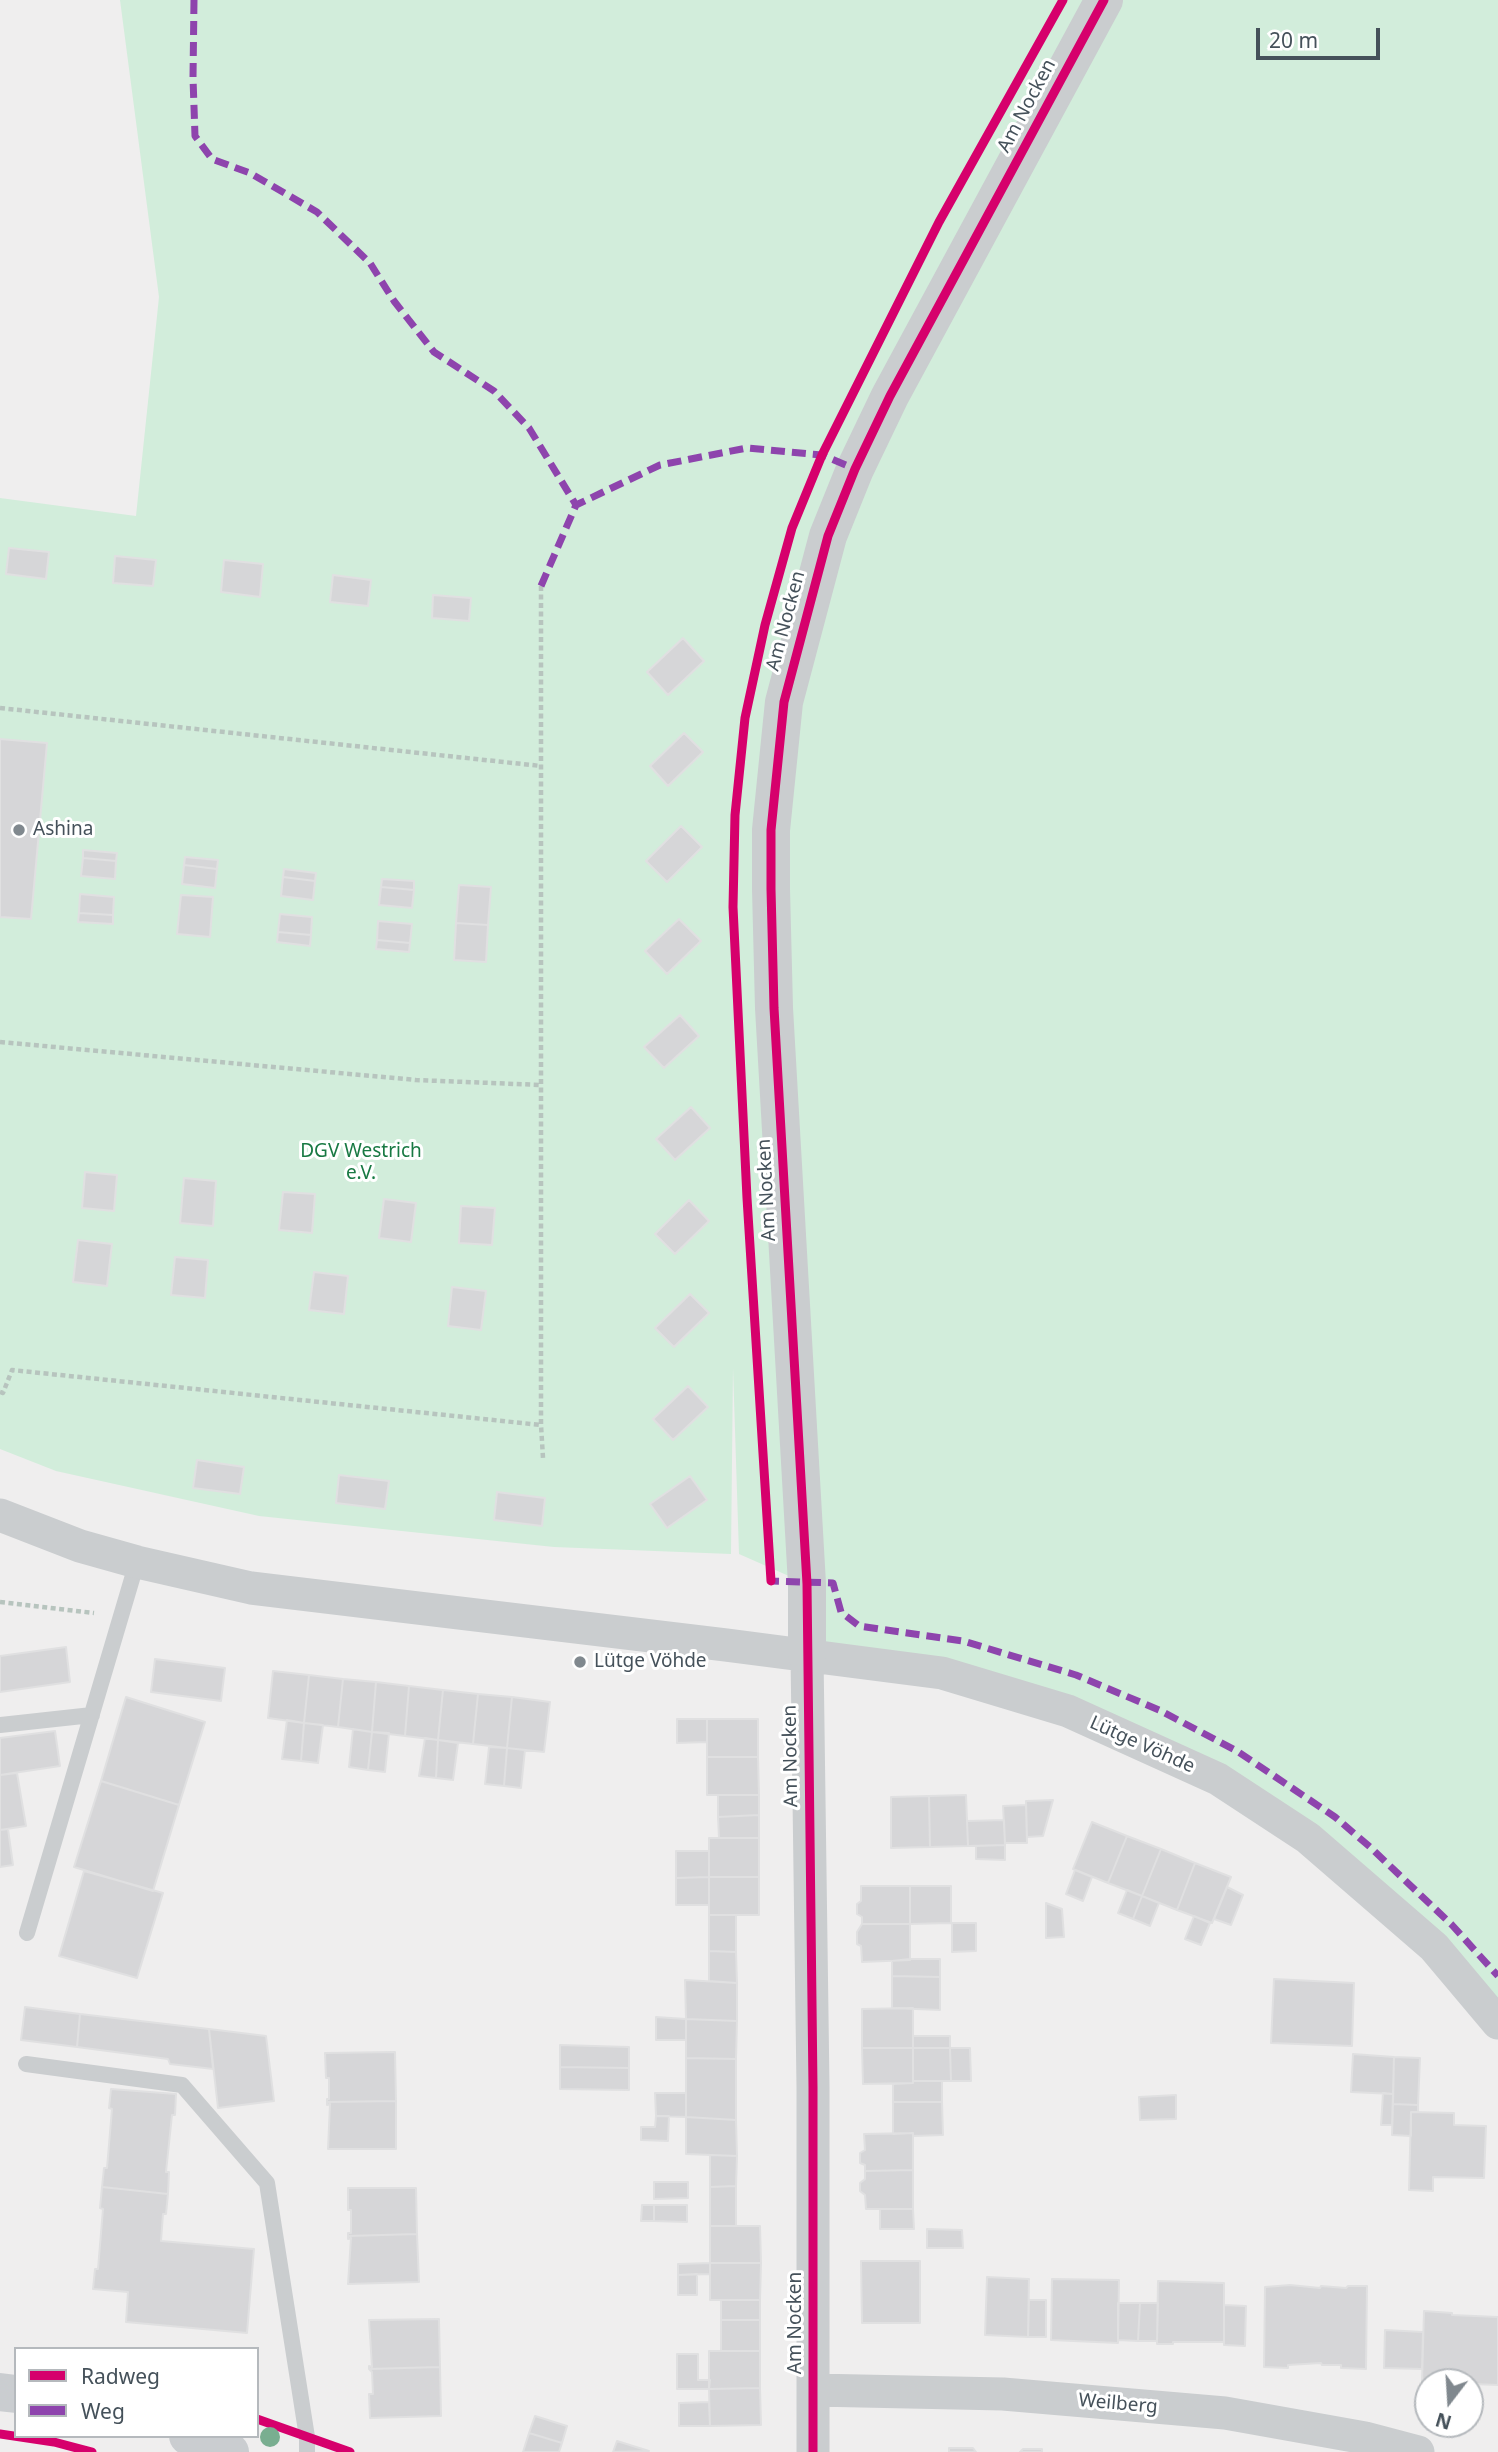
<!DOCTYPE html>
<meta charset="utf-8">
<style>
body{margin:0}
#map{position:relative;width:1498px;height:2452px;overflow:hidden;background:#efeeee;font-family:"Noto Sans",sans-serif}
canvas{display:block}
.legend{position:absolute;left:14px;top:2347px;width:245px;height:91px;box-sizing:border-box;background:#fff;border:2px solid #b5b9bd;margin:0;padding:9px 12px;list-style:none;font-size:21px;color:#45515a}
.legend li{display:flex;align-items:center;gap:14px;height:35px}
.legend b{width:35px;border:2px solid #b5b9bd}
.north{position:absolute;left:1414px;top:2368px;width:70px;height:70px;box-sizing:border-box;background:#fff;border:2px solid #b5b9bd;border-radius:50%;rotate:197deg;font-size:19px;font-weight:700;line-height:28px;text-align:center;color:#45515a}
.north::after{content:'';display:block;margin:auto;width:24px;height:32px;background:#80888e;clip-path:polygon(50% 0,100% 100%,50% 72%,0 100%)}
.scale{position:absolute;left:1256px;top:28px;width:124px;height:32px;box-sizing:border-box;border:4px solid #45515a;border-top:0;padding-left:9px;font-size:21px;line-height:24px;white-space:nowrap;color:#45515a;-webkit-text-stroke:5px #fff;paint-order:stroke}
</style>
<div id="map">
<canvas width="1498" height="2452"></canvas>
<ul class="legend">
<li><b style="height:9px;background:#d6006c"></b>Radweg</li>
<li><b style="height:9px;background:#8e44ad"></b>Weg</li>
</ul>
<div class="north">N</div>
<div class="scale">20 m</div>
</div>
<script>
const g = document.querySelector('canvas').getContext('2d');
g.lineJoin = 'round';
function paint(path, color) {
  g.fillStyle = color;
  g.fill(path, 'evenodd');
}
function trace(path, color, width, dash) {
  g.strokeStyle = color;
  g.lineWidth = width;
  g.lineCap = dash ? 'butt' : 'round';
  g.setLineDash(dash || []);
  g.stroke(path);
}
function label(font, color, halo, rows, align = 'center') {
  g.font = font + ' "Noto Sans",sans-serif';
  g.lineWidth = 6;
  g.setLineDash([]);
  g.textBaseline = 'middle';
  g.strokeStyle = halo;
  g.fillStyle = color;
  for (const [text, x, y, turn = 0] of rows) {
    g.save();
    g.translate(x, y);
    g.rotate((+turn || 0) * Math.PI / 180);
    g.textAlign = isNaN(turn) ? turn : align;
    if (halo) g.strokeText(text, 0, 0);
    g.fillText(text, 0, 0);
    g.restore();
  }
}
paint(new Path2D(`
 M120 0H1498V2023L1308 1838 1068 1711 807 1655V1584L739 1554 733 1368 731 1554 554 1547 259 1516 56 1471 0 1449V498L136 516 159 297Z`), '#d2eddb');
const building = new Path2D(`
 M9 548 49 552 46 579 6 574Z
 M115 556 156 560 153 586 113 583Z
 M224 560 263 564 260 597 221 592Z
 M333 575 371 580 368 606 330 602Z
 M433 595 471 598 469 621 432 618Z
 M683 638 704 661 668 695 647 672Z
 M684 733 703 752 668 786 650 766Z
 M0 739 47 743 31 919 0 917Z
 M681 826 702 847 667 882 646 861Z
 M83 850 117 853 116 861 83 858Z
 M185 857 218 860 217 869 184 865Z
 M83 858 116 861 115 879 81 876Z
 M184 865 217 869 215 888 182 884Z
 M284 869 316 873 315 881 283 877Z
 M283 877 315 881 313 900 281 896Z
 M382 879 414 881V890L381 887Z
 M459 885 491 887 488 925 456 923Z
 M381 887 414 890 412 908 379 905Z
 M80 894 114 897 113 915 79 913Z
 M181 895 213 897 210 937 177 934Z
 M79 913 113 915V924L78 922Z
 M280 914 312 917 311 935 278 932Z
 M679 919 701 941 667 974 645 951Z
 M378 921 412 924 410 943 377 940Z
 M456 923 488 925 486 962 454 960Z
 M278 932 311 935 310 946 277 942Z
 M377 940 410 943 409 952 376 949Z
 M680 1015 699 1036 664 1068 644 1047Z
 M691 1107 710 1128 675 1160 656 1139Z
 M85 1172 117 1175 114 1211 82 1208Z
 M184 1178 216 1181 213 1226 180 1223Z
 M283 1192 315 1194 312 1233 279 1230Z
 M384 1199 416 1203 411 1242 379 1238Z
 M689 1200 709 1221 675 1254 655 1234Z
 M461 1206 495 1208 492 1245 459 1243Z
 M78 1240 112 1244 107 1286 73 1282Z
 M175 1257 208 1260 205 1298 171 1295Z
 M314 1272 348 1276 344 1314 309 1310Z
 M452 1287 486 1291 481 1330 448 1326Z
 M690 1294 709 1313 674 1347 655 1328Z
 M688 1386 708 1407 673 1440 653 1419Z
 M197 1460 244 1467 240 1494 193 1488Z
 M339 1475 389 1481 385 1509 336 1503Z
 M690 1476 707 1500 667 1528 650 1504Z
 M497 1492 545 1498 542 1526 494 1520Z
 M66 1647 70 1682 0 1692V1656Z
 M155 1659 225 1668 221 1701 151 1692Z
 M273 1671 309 1675 304 1723 268 1718Z
 M309 1675 343 1679 338 1727 304 1723Z
 M343 1679 376 1682 372 1732 338 1727Z
 M376 1682 409 1686 405 1736 372 1732Z
 M409 1686 443 1690 438 1740 405 1736Z
 M443 1690 478 1694 473 1744 438 1740Z
 M478 1694 512 1697 507 1748 473 1744Z
 M126 1697 205 1722 179 1805 101 1781Z
 M512 1697 550 1702 544 1752 507 1748Z
 M677 1719H707V1742L677 1743Z
 M707 1719H758V1757H707Z
 M287 1720 304 1723 301 1761 282 1759Z
 M304 1723 323 1725 318 1763 301 1761Z
 M353 1729 372 1732 368 1770 349 1767Z
 M55 1731 60 1766 0 1775V1738Z
 M372 1732 389 1733 385 1772 368 1770Z
 M425 1738 438 1740 436 1778 419 1776Z
 M438 1740 458 1743 453 1780 436 1778Z
 M489 1747 507 1748 504 1786 485 1784Z
 M507 1748 525 1750 521 1788 504 1786Z
 M707 1757H758L759 1795H707Z
 M17 1773 26 1826 0 1830V1775Z
 M101 1781 179 1805 153 1891 74 1867Z
 M718 1795H759V1815L718 1817Z
 M966 1795 968 1846 930 1847 929 1796Z
 M929 1796 930 1847 891 1848V1797Z
 M1053 1800 1043 1836 1027 1837 1026 1801Z
 M1026 1805 1027 1843H1005L1003 1806Z
 M759 1815V1838H719L718 1817Z
 M1004 1820 1005 1845 968 1846 967 1821Z
 M1092 1822 1127 1836 1108 1883 1073 1869Z
 M8 1829 13 1865 0 1867V1830Z
 M1127 1836 1161 1849 1142 1896 1108 1883Z
 M709 1838H759V1877H709Z
 M1005 1845V1860L976 1859V1846Z
 M1161 1849 1195 1863 1177 1910 1142 1896Z
 M676 1851H709V1877L676 1878Z
 M1195 1863 1231 1877 1212 1923 1177 1910Z
 M1075 1870 1092 1877 1083 1901 1066 1894Z
 M84 1871 163 1893 137 1978 59 1956Z
 M709 1877H759V1915H709Z
 M709 1877V1905H676V1878Z
 M861 1886H910V1924H862V1917L857 1914V1904L861 1901Z
 M910 1886H951V1923L910 1924Z
 M1227 1887 1243 1895 1231 1925 1214 1919Z
 M1127 1890 1142 1896 1133 1919 1118 1913Z
 M1142 1896 1159 1903 1150 1926 1133 1919Z
 M1046 1903 1062 1909 1064 1937 1046 1938Z
 M709 1915H736V1952L709 1951Z
 M1194 1916 1210 1923 1201 1945 1185 1939Z
 M952 1923H976V1951L952 1952Z
 M862 1924H910V1960L862 1962 861 1946 857 1944V1932Z
 M709 1951 736 1952 737 1983 709 1981Z
 M910 1959H940V1977L892 1976V1961Z
 M892 1976 940 1977V2010L892 2008Z
 M1274 1979 1354 1983 1352 2046 1271 2043Z
 M685 1980 737 1983V2021L686 2019Z
 M25 2007 80 2014 77 2047 21 2040Z
 M913 2008V2048H862V2009Z
 M80 2014 209 2029 213 2069 170 2064 168 2059 77 2047Z
 M656 2017 686 2019V2040H656Z
 M686 2019 737 2021 736 2059 686 2058Z
 M209 2029 266 2036 274 2101 218 2108Z
 M913 2036H950V2048H913Z
 M560 2045 629 2047V2068L560 2067Z
 M862 2048H913V2083L863 2084Z
 M913 2048H950L951 2081H913Z
 M950 2048H970L971 2081H951Z
 M395 2052 396 2101 327 2102V2099H329V2078H326L325 2053Z
 M1353 2054 1394 2057 1393 2094 1351 2092Z
 M1394 2057 1420 2058 1418 2105 1393 2104Z
 M686 2058 736 2059V2120L686 2117Z
 M560 2067 629 2068V2090L560 2089Z
 M913 2081H942V2102H893V2084L913 2083Z
 M111 2089 176 2094 175 2115H172L166 2172H169L168 2194 102 2187 104 2168H107L112 2109 109 2108Z
 M655 2093H686V2117L656 2116Z
 M1383 2093 1393 2094 1392 2125H1381Z
 M1176 2095V2119L1140 2120 1139 2097Z
 M396 2101V2149H328L330 2104 327 2105V2102Z
 M893 2102H942L943 2135 913 2136V2133L893 2134Z
 M1393 2104 1418 2105V2112H1411V2136L1392 2135Z
 M1411 2112 1454 2113V2125L1486 2126 1484 2178 1433 2177V2191L1409 2190Z
 M656 2116H669L668 2141 641 2140V2127H655Z
 M686 2117 736 2120 737 2156 686 2154Z
 M913 2133V2170L865 2171V2165L860 2163V2153L865 2150 864 2134Z
 M710 2155 737 2156 736 2186 710 2187Z
 M913 2170V2209H866L865 2195 860 2191V2183L865 2179V2171Z
 M654 2182H688V2198L654 2199Z
 M736 2186V2226H710V2187Z
 M102 2187 168 2194 166 2214H163L161 2241 254 2249 247 2333 126 2322 128 2292 93 2289 95 2269H98L103 2209 100 2208Z
 M348 2188H416L417 2234 348 2236V2233H351V2210H348Z
 M642 2205H654V2221H641Z
 M654 2205H687V2222L654 2221Z
 M880 2209H913L914 2229H880Z
 M710 2226H760L761 2263H710Z
 M927 2229 962 2230 963 2248H927Z
 M417 2234 419 2282 348 2284 351 2238 348 2239V2236Z
 M861 2261H920V2323H862Z
 M710 2263H761L760 2300H710Z
 M710 2263V2274L678 2275V2264Z
 M697 2274V2295H678V2275Z
 M987 2277 1029 2279 1028 2337 985 2335Z
 M1052 2279 1119 2280 1118 2343 1051 2340Z
 M1158 2281 1224 2283V2342H1173V2344H1157Z
 M1290 2285 1320 2288 1321 2286 1346 2288 1348 2286H1367L1366 2369 1341 2368V2365H1322L1321 2363 1288 2365V2368L1264 2367 1265 2287Z
 M721 2300H760V2320H721Z
 M1029 2300H1046V2337H1028Z
 M1118 2303H1140L1138 2341 1118 2340Z
 M1140 2303H1158L1157 2341H1138Z
 M1224 2305 1246 2306 1245 2346 1224 2345Z
 M1424 2311 1452 2313V2315L1498 2317V2385L1422 2382Z
 M439 2319 440 2367 369 2369V2366L372 2367 369 2320Z
 M721 2320H760V2351H721Z
 M1385 2330 1423 2332 1422 2369 1384 2368Z
 M709 2351H760V2388L709 2389Z
 M677 2354H698V2380H710L709 2389H677Z
 M440 2367 441 2416 370 2418 369 2394H373L372 2372 369 2369Z
 M760 2388 761 2425 710 2426 709 2389Z
 M709 2402 710 2426H679V2403Z
 M535 2416 567 2426 562 2443 529 2433Z
 M529 2433 562 2443 559 2452H523Z
 M617 2441 649 2451 613 2452Z
 M949 2448H973L976 2452H949Z
 M1023 2449H1042V2452H1020Z`);
paint(building, '#d6d6d8');
trace(building, '#e0e0e1', 2);
trace(new Path2D(`
 M541 586V1425L543 1458
 M0 708 541 766
 M0 1042 416 1080 541 1085
 M0 1392 3 1393 12 1370 541 1425
 M0 1602 94 1613`), '#b7c4be', 4.5, [5, 3.5]);
trace(new Path2D(`
 M0 1725 92 1715
 M27 1933 137 1562
 M26 2064 182 2085 267 2183 307 2437V2452`), '#cacdcf', 16);
trace(new Path2D(`
 M0 1515 80 1546 137 1562 251 1588 726 1645 942 1673 1068 1711 1218 1779 1308 1838 1434 1947 1498 2023
 M807 1655 813 2087V2452
 M814 2390 1003 2394 1225 2413 1365 2438 1418 2452`), '#cacdcf', 33);
trace(new Path2D(`
 M807 1655V1584L774 1008 771 889V830L784 702 828 536 855 469 890 396 1104 0`), '#cacdcf', 38);
trace(new Path2D(`
 M0 2392 16 2394
 M188 2436 230 2452`), '#cacdd0', 38);
trace(new Path2D(`
 M194 0 193 78 195 136 212 159 250 173 317 212 370 263 394 301 434 352 494 391 529 428 576 505
 M541 586 576 505 660 465 747 448 822 455 855 469
 M771 1575V1581L833 1583 841 1612 859 1626 963 1641 1076 1675 1159 1710 1237 1751 1335 1817 1370 1847 1452 1925 1498 1976`), '#8e44ad', 7, [14, 7]);
trace(new Path2D(`
 M771 1581 747 1198 733 907 735 815 745 718 765 625 792 528 822 455 939 222 1063 0
 M257 2419 350 2452
 M0 2434 54 2442 92 2452
 M813 2452V2087L807 1584 774 1008 771 889V830L784 702 828 536 855 469 890 396 1104 0`), '#d6006c', 9);
g.fillStyle = '#79ae90';
for (const [x, y] of [
 [270,2437]
]) {
  g.beginPath();
  g.arc(x, y, 10, 0, 2 * Math.PI);
  g.fill();
}
for (const [x, y, r, color] of [
 [19,830,7,"#80888e"],
 [580,1662,7,"#80888e"]
]) {
  const dot = new Path2D();
  dot.arc(x, y, r, 0, 2 * Math.PI);
  g.fillStyle = color;
  g.fill(dot);
  trace(dot, '#fff', 2.5);
}
label('19px', '#45515a', '#fff', [
 ["Am Nocken",1027,106,-62],
 ["Am Nocken",786,621,-75],
 ["Am Nocken",767,1190,-93],
 ["Lütge Vöhde",1142,1745,24],
 ["Am Nocken",791,1756,-91],
 ["Am Nocken",796,2323,-90],
 ["Weilberg",1118,2404,5]
]);
label('19px', '#45515a', '#fff', [
 ["Ashina",33,830],
 ["Lütge Vöhde",594,1662]
], 'left');
label('19px', '#187943', '#fff', [
 ["DGV Westrich",361,1152],
 ["e.V.",361,1174]
]);
</script>
